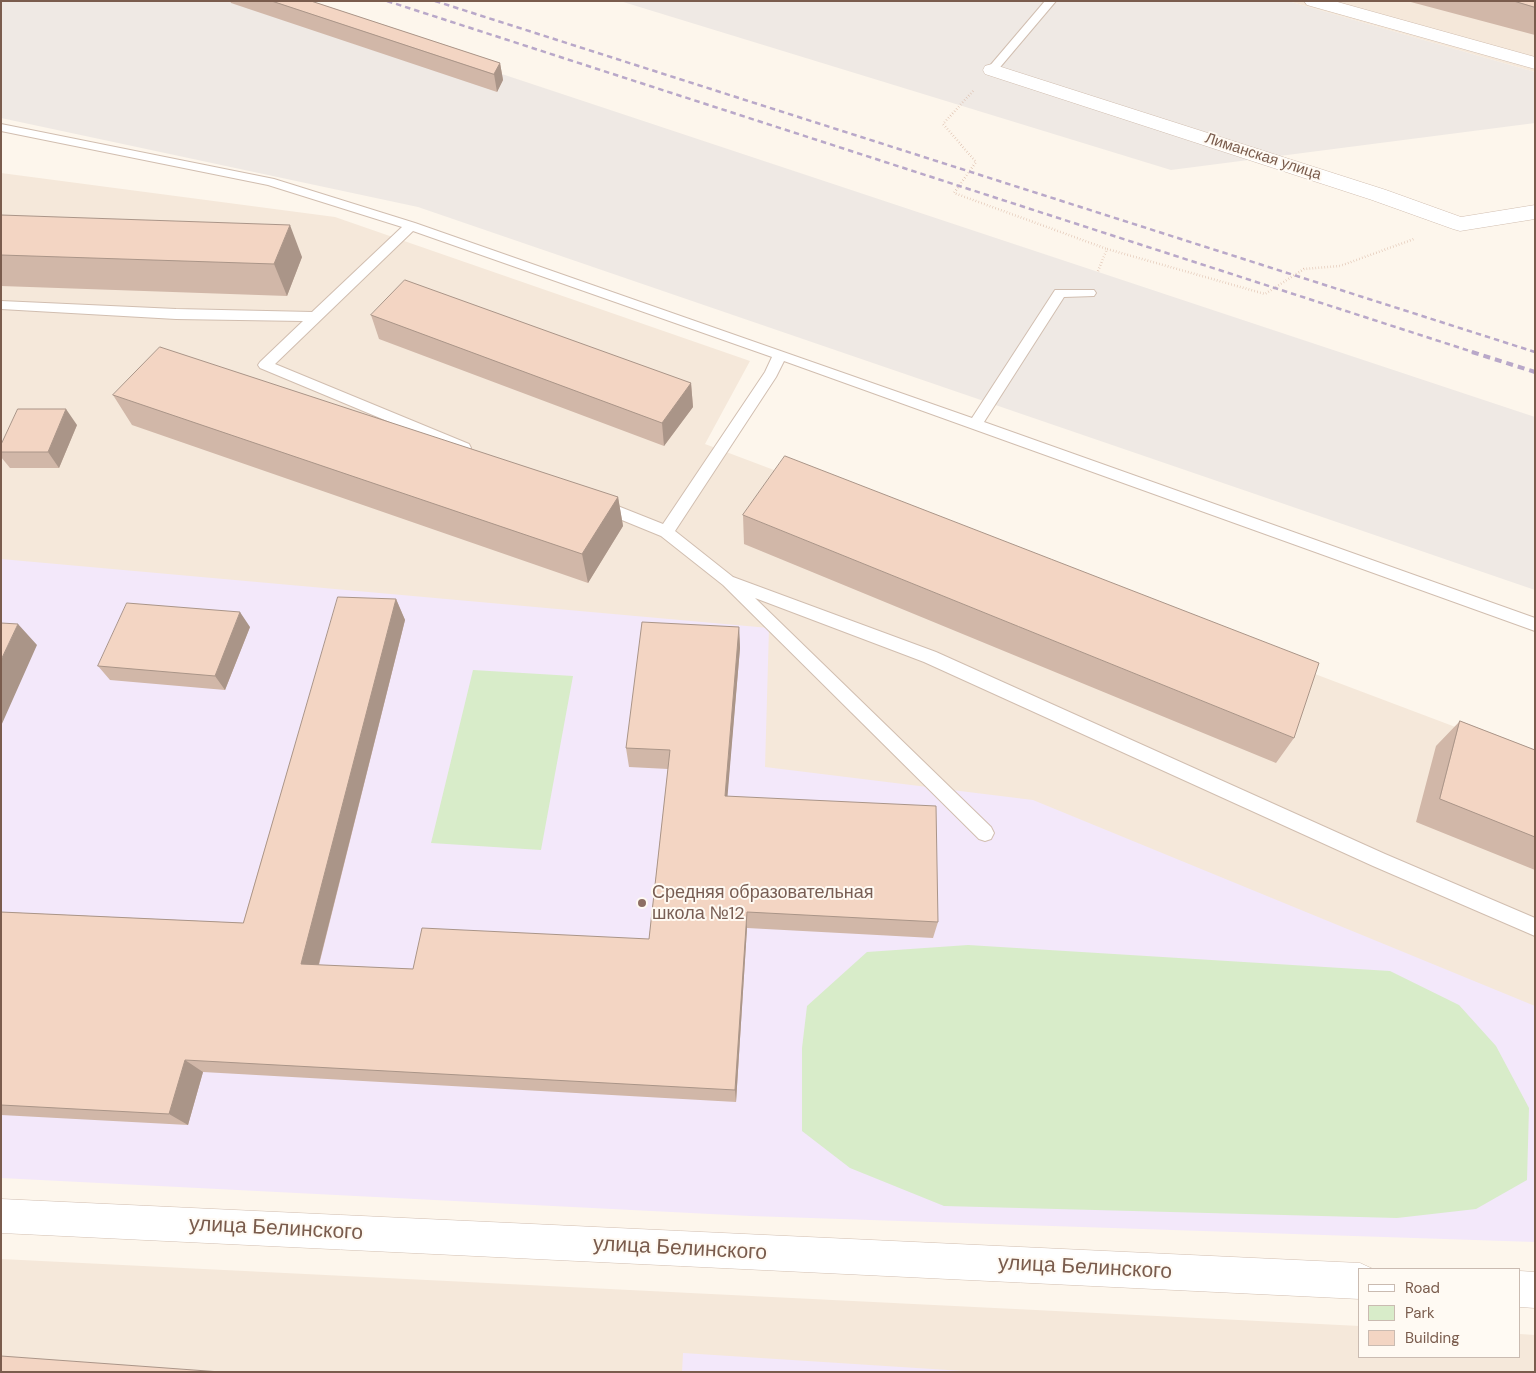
<!DOCTYPE html>
<meta charset="utf-8">
<style>
body{margin:0}
#map{position:relative;width:1536px;height:1373px;overflow:hidden;background:#fdf6ec;font-family:"DM Sans",sans-serif}
canvas{display:block}
.frame{position:absolute;inset:0;border:2px solid #7a5c4d;pointer-events:none}
.legend{position:absolute;left:1358px;top:1268px;width:162px;height:90px;box-sizing:border-box;background:#fffaf3;border:1px solid #cabbb1;margin:0;padding:6px 9px;list-style:none;font-size:15px;color:#7a5c4d}
.legend li{display:flex;align-items:center;gap:10px;height:25px}
.legend b{width:25px;border:1px solid #cabbb1}
</style>
<div id="map">
<canvas width="1536" height="1373"></canvas>
<div class="frame"></div>
<ul class="legend">
<li><b style="height:6px;background:#fff"></b>Road</li>
<li><b style="height:14px;background:#d8ecc9"></b>Park</li>
<li><b style="height:14px;background:#f3d5c3"></b>Building</li>
</ul>
</div>
<script>
const g = document.querySelector('canvas').getContext('2d');
g.lineJoin = 'round';
function paint(path, color) {
  g.fillStyle = color;
  g.fill(path, 'evenodd');
}
function trace(path, color, width, dash) {
  g.strokeStyle = color;
  g.lineWidth = width;
  g.lineCap = dash ? 'butt' : 'round';
  g.setLineDash(dash || []);
  g.stroke(path);
}
function label(font, color, halo, rows, align = 'center') {
  g.font = font + ' "DM Sans",sans-serif';
  g.lineWidth = 4;
  g.setLineDash([]);
  g.textBaseline = 'middle';
  g.strokeStyle = halo;
  g.fillStyle = color;
  for (const [text, x, y, turn = 0] of rows) {
    g.save();
    g.translate(x, y);
    g.rotate((+turn || 0) * Math.PI / 180);
    g.textAlign = isNaN(turn) ? turn : align;
    if (halo) g.strokeText(text, 0, 0);
    g.fillText(text, 0, 0);
    g.restore();
  }
}
paint(new Path2D(`
 M1288 1H1535V72Z
 M1 173 335 217 750 361 705 444 1535 757V1229L1 1175Z
 M1 1259 1360 1326V1357H1520V1334L1535 1335V1372H1Z`), '#f5e8da');
paint(new Path2D(`
 M1 1H282L1535 417V590L418 207 1 118Z
 M620 1H1288L1535 72V123L1171 170Z`), '#efe9e4');
paint(new Path2D(`
 M1 559 769 628 765 767 1033 800 1535 1006V1242L750 1216 1 1178Z
 M683 1353 979 1372H682Z`), '#f3e8fa');
paint(new Path2D(`
 M473 670 573 676 541 850 431 843Z
 M968 945 1390 971 1459 1005 1496 1046 1529 1108 1527 1180 1476 1209 1397 1218 944 1206 850 1168 802 1131V1048L807 1006 867 952Z`), '#d8ecc9');
const lane = new Path2D(`
 M1045 1H1056L996 72H988L986 70 988 68Z
 M1 124 274 179 415 223 972 418 1055 290H1094L1096 293 1094 296 1064 297 984 422 1535 618V631L784 361 776 377 675 531 733 577 936 652 1385 854 1535 918V936L1373 866 924 662 755 598 991 827 994 833 991 839 985 841 979 839 723 585 661 536 595 509 593 505 595 501 600 499 663 524 765 372 772 357 413 231 275 364 469 444 471 448 469 452 464 453 260 368 258 365 260 362 303 321 176 319 1 309V301L176 309 312 312 402 227 268 185 1 131Z`);
const street = new Path2D(`
 M1304 1H1334L1535 57V69L1307 5Z
 M992 64 1386 190 1461 217 1535 205V219L1460 231 1453 229 1372 200 985 74 983 70 985 66Z
 M1 1199 1360 1263 1373 1269H1360V1299L1 1233Z
 M1520 1271 1535 1272V1308L1520 1307Z`);
trace(lane, '#d1beb0', 2);
trace(street, '#d1beb0', 1);
trace(new Path2D(`
 M973 91 943 124 976 162 954 193 1107 249
 M1098 271 1107 249 1265 294 1304 269 1340 266 1414 239`), '#d9b8a5', 2.5, [0.5, 2.5]);
paint(lane, '#fff');
paint(street, '#fff');
trace(new Path2D(`
 M387 1 1476 353
 M435 1 1535 352`), '#b9a8c9', 2.5, [5.5, 4]);
trace(new Path2D(`
 M1472 352 1535 372`), '#b9a8c9', 4, [7, 5]);
paint(new Path2D(`
 M230 1H311L500 63 503 80 497 92 231 3Z
 M1407 1H1535V35Z
 M1 215 302 257 287 296 1 286Z
 M371 315 691 383 693 407 664 446 379 339Z
 M113 395 618 497 623 526 588 583 132 425Z
 M77 425 59 468H10L1 457V445Z
 M743 515 1294 738 1276 763 744 544Z
 M396 599 405 620 319 965 413 969 649 939 668 769 629 767 626 748 739 627 740 648 727 796 938 922 933 938 747 928 736 1102 203 1072 188 1125 1 1115V912L243 923Z
 M250 627 225 690 110 680 98 666Z
 M1460 721 1535 750V870L1416 822 1436 746Z`), '#d1b7a8');
paint(new Path2D(`
 M500 63 503 80 497 92 494 74Z
 M290 225 302 257 287 296 274 264Z
 M691 383 693 407 664 446 662 423Z
 M66 409 77 425 59 468 48 452Z
 M618 497 623 526 588 583 582 554Z
 M396 599 405 620 315 979 301 964Z
 M240 612 250 627 225 690 215 676Z
 M18 624 37 645 1 726V660Z
 M739 627 740 648 726 814 725 796Z
 M747 912V928L736 1102 735 1090Z
 M185 1060 203 1072 188 1125 169 1114Z`), '#aa9588');
const building = new Path2D(`
 M272 1H311L500 63 494 74Z
 M1514 1H1535V7Z
 M1 215 290 225 274 264 1 255Z
 M405 280 691 383 662 423 371 315Z
 M160 347 618 497 582 554 113 395Z
 M18 409H66L48 452H1V445Z
 M785 456 1319 663 1294 738 743 515Z
 M338 597 396 599 301 964 413 969 422 928 649 939 670 750 626 748 642 622 739 627 725 796 936 806 938 922 747 912 735 1090 185 1060 169 1114 1 1105V912L243 923Z
 M127 603 240 612 215 676 98 666Z
 M1 623 18 624 1 660Z
 M1460 721 1535 750V837L1440 799Z
 M1 1356 221 1372H1Z`);
paint(building, '#f3d5c3');
trace(building, '#aa9588', 1);
for (const [x, y, r, color] of [
 [642,903,5,"#8d6e63"]
]) {
  const dot = new Path2D();
  dot.arc(x, y, r, 0, 2 * Math.PI);
  g.fillStyle = color;
  g.fill(dot);
  trace(dot, '#fffaf3', 2);
}
label('15px', '#7a5c4d', '#fffaf3', [
 ["Лиманская улица",1263,157,18]
]);
label('18px', '#785e54', '#fffaf3', [
 ["Средняя образовательная",652,893],
 ["школа №12",652,914]
], 'left');
label('21px', '#7a5c4d', '#fffaf3', [
 ["улица Белинского",276,1229,3],
 ["улица Белинского",680,1249,3],
 ["улица Белинского",1085,1268,3]
]);
</script>
